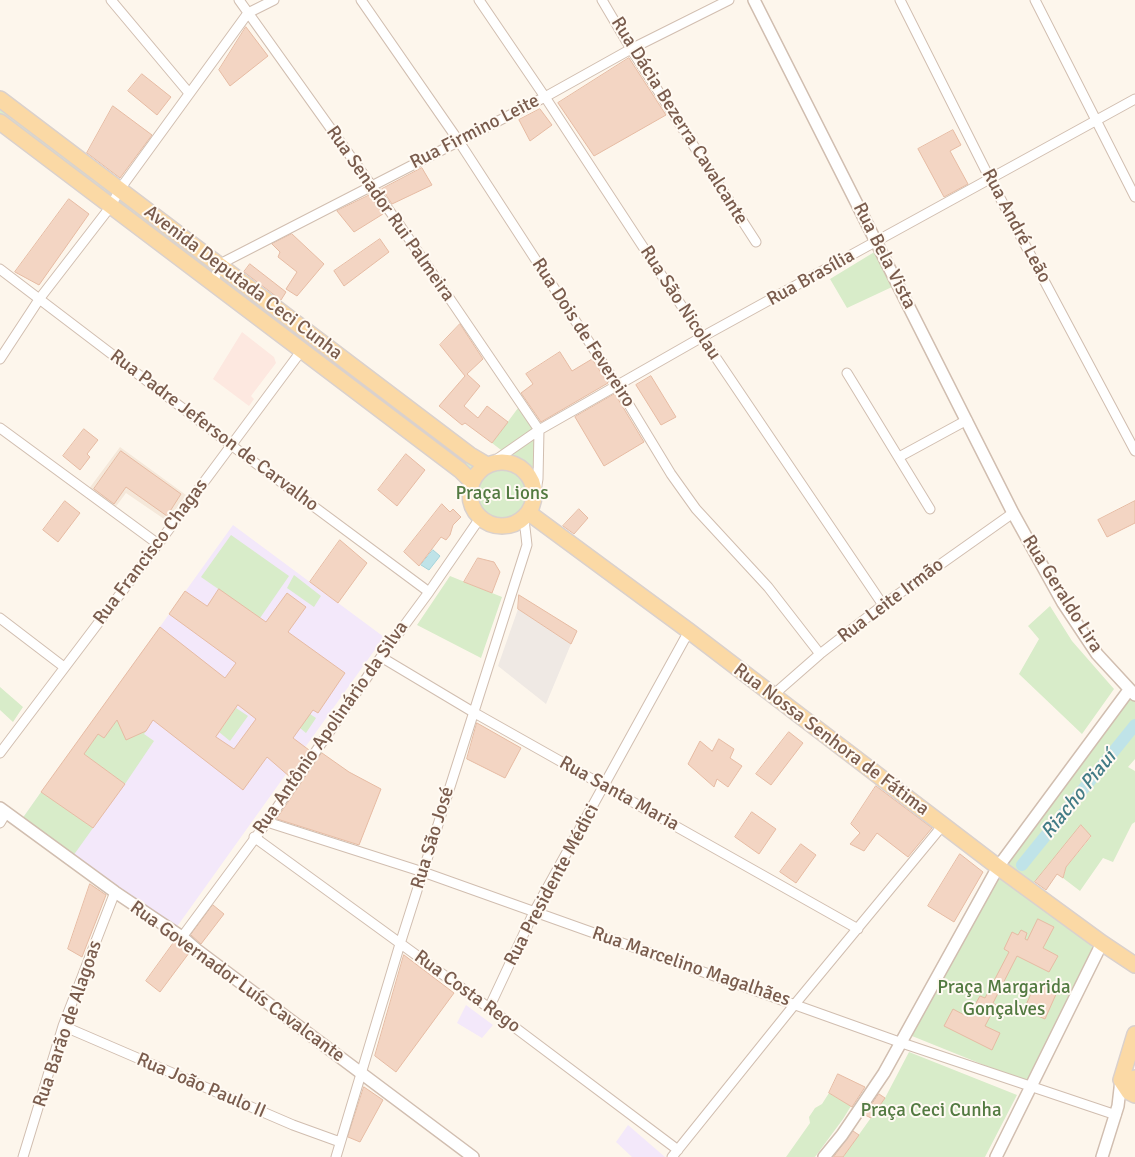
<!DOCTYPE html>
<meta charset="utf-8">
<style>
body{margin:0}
canvas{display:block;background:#fdf6ec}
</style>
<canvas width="1135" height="1157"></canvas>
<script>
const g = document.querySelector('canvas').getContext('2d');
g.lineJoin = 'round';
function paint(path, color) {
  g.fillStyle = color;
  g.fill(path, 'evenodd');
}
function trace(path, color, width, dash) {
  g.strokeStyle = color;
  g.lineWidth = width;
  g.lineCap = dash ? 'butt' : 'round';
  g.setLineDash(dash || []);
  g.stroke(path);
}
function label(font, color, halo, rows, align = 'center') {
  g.font = font + ' Signika,sans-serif';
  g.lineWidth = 4;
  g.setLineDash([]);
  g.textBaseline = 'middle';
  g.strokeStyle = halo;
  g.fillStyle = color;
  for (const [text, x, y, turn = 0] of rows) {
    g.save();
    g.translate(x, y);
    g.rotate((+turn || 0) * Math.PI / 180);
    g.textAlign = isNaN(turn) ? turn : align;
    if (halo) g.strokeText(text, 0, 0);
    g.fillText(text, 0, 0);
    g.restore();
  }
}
paint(new Path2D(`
 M120 447 186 495 167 521 126 493 114 509 88 490Z`), '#f5e8da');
paint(new Path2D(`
 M242 332 274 357 276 363 251 396 254 399 249 406 213 379Z`), '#fde8e0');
paint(new Path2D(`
 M518 609 571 644 546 704 498 666Z`), '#efe9e4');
paint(new Path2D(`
 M233 525 384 637 176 928 22 819Z
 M466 1005 493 1025 482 1038 457 1023Z
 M628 1125 665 1157H632L616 1142Z`), '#f3e8fa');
paint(new Path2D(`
 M0 99 487 465 505 453 492 443 521 404 539 430 535 496C525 544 463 533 472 482L0 122Z
 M876 251 892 287 847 308 830 279Z
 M231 535 289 576 260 618 201 577Z
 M294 575 321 596 314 607 287 588Z
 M450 576 502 597 481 658 417 625Z
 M1050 606 1072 641 1114 689 1082 734 1019 674 1039 639 1028 626Z
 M0 687 23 707 13 722 0 710Z
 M1129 690 1135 695V759L1128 767 1135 771V822L1132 824 1113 862 1103 858 1080 891 1063 878 1066 867 1091 837 1081 825 1029 889 998 867Z
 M236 708 248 716 230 741 219 732Z
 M123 712 147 730 144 734 154 741 125 784 84 754 98 734 104 738Z
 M310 714 316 718 306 733 300 728Z
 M41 792 93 828 73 856 22 819Z
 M1000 873 1100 953 1031 1084 912 1036Z
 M909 1052 1017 1095 985 1157H843L885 1098Z
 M829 1093 851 1106 843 1119 815 1157H786L810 1123 809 1117 815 1108 822 1104Z`), '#d8ecc9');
const water = new Path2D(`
 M433 550 440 556 429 570 421 565Z`);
paint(water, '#bfe3e8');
trace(water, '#a5d3da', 1);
trace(new Path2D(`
 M1022 865 1135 725`), '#bfe3e8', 12);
const building = new Path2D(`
 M246 27 268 56 230 86 219 70Z
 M629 58 666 115 594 156 558 103Z
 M142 74 171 97 157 115 128 91Z
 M113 106 152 135 120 178 87 153Z
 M540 109 552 125 530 141 519 120Z
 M953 130 961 145 950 151 968 184 944 197 918 149Z
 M422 168 432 185 392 204 382 189Z
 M370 195 383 214 354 232 337 211Z
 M69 199 89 214 39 285 15 272Z
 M292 234 324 264 297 296 286 289 297 272 278 257 280 252 272 244Z
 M380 239 389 252 344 286 334 271Z
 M250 264 286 292 281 300 244 272Z
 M460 324 483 359 467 374 480 386 464 406 478 418 487 406 508 422 492 443 465 423 462 425 439 406 465 376 440 345Z
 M560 352 572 371 592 359 608 383 541 422 521 393 533 384 526 374Z
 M651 376 676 417 661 425 636 385Z
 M615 394 644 442 604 466 575 417Z
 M84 429 98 440 87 454 90 457 80 470 63 456Z
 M121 451 181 494 167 516 126 487 114 504 94 489Z
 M406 454 425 470 397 506 378 490Z
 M65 501 80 513 58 542 43 530Z
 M1135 501V523L1107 537 1098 520Z
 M442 504 450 512 453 509 461 517 453 525 450 535 446 540 441 537 419 566 404 552Z
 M579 509 588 518 574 534 563 526Z
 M340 540 367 563 338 603 310 582Z
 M478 558 494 562 500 572 492 593 464 582Z
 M219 589 266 622 287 593 306 607 288 632 345 673 318 713 313 710 293 738 309 750 290 777 267 757 243 790 153 720 146 731 126 740 117 720 104 738 98 734 84 754 125 784 93 828 41 792 160 627 225 678 236 663 169 614 185 591 207 606ZM238 705 256 719 234 749 216 737Z
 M519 595 577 631 571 644 518 609Z
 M477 723 521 748 505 778 467 759Z
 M789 732 803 743 771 785 756 774Z
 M719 739 734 749 730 758 742 766 728 787 717 779 714 787 688 764 700 741 712 751Z
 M322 753 349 772 381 789 359 845 277 819Z
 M876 786 932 828 908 857 877 833 864 851 850 844 860 833 851 824Z
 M752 812 776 829 759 854 735 837Z
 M1081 825 1091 836 1066 867 1063 878 1057 874 1046 890 1035 882Z
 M801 844 816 855 796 883 780 872Z
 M960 854 983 872 954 922 928 906Z
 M90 884 106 895 82 957 68 949Z
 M213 905 224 914 201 944 191 935Z
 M1038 919 1054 927 1043 948 1058 956 1049 972 1017 956 993 1003 996 1005 985 1026 1000 1033 992 1050 944 1026 953 1009 968 1017 980 996 985 998 1009 952 1004 949 1012 932 1018 935 1021 930 1027 933 1025 939 1027 940Z
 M175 941 189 953 160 992 146 981Z
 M404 955 454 993 396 1072 375 1056Z
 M1037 982 1057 992 1045 1019 1024 1010Z
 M838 1074 865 1087 852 1107 829 1093Z
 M364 1087 383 1100 360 1142 348 1137Z
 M879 1094 885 1098 871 1118 865 1115Z
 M853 1131 859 1135 843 1157H834Z`);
paint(building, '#f3d5c3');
trace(building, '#e6bba3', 1);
const minor = new Path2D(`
 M111 0 189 93
 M239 0 401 227 539 430
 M361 0 458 140 617 385 671 474 696 509 768 587 820 654
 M479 0 545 97 702 337 883 605
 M602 0 631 49 756 242
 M900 0 990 179 1135 451
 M1035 0 1135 197
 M0 269 231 445 429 592
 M213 283 220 264 545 97 631 49 729 0
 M0 359 40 298 111 206 120 189 248 13 274 0
 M847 373 930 509
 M0 428 158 544
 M899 457 967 420
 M490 464 539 430 702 337 1135 99
 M535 496 538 479 539 430
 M0 618 64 667
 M381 657 473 712 858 929
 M772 696 820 654 883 605 1013 513
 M0 753 158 544 302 350
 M267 822 423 872 902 1043 1116 1115
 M0 823 6 813
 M254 837 489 1008 678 1150
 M182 937 267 822 381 657 429 592 480 518
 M489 1008 534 912 689 631
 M63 1026 293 1125 340 1142
 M23 1157 63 1026 115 892
 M336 1157 400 944 527 545 524 519
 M672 1157 795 1004 943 825`);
const tertiary = new Path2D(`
 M754 0 1013 513 1063 603 1097 654 1135 695
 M0 808 115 892 182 937 197 950 473 1157
 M824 1157 842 1135 884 1073 998 867 1129 690
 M996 1157 1102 943
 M1102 1157 1118 1106 1121 1080`);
const primary = new Path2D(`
 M0 99 470 455 487 465
 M0 122 460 470 472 482
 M470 494a32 32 0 1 1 64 0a32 32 0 1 1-64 0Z
 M529 513 689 631 998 867 1102 943 1135 965
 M1135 1034 1121 1080 1129 1092 1135 1095
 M1129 1092 1135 1078`);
trace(minor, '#d1beb0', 11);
trace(tertiary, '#d1beb0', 14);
trace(primary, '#dad1cd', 18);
trace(minor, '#fff', 9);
trace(tertiary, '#fff', 11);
trace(primary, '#fbd9a5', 15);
label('19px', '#7a5c4d', '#fffaf3', [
 ["Rua Dácia Bezerra Cavalcante",679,121,58],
 ["Rua Firmino Leite",475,132,-27],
 ["Rua Senador Rui Palmeira",390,214,55],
 ["Rua André Leão",1016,226,62],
 ["Rua Bela Vista",884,256,63],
 ["Rua Brasília",811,278,-29],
 ["Avenida Deputada Ceci Cunha",243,283,37],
 ["Rua São Nicolau",680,303,57],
 ["Rua Dois de Fevereiro",583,333,57],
 ["Rua Padre Jeferson de Carvalho",214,431,37],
 ["Rua Francisco Chagas",151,552,-53],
 ["Rua Geraldo Lira",1062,594,58],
 ["Rua Leite Irmão",891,601,-37],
 ["Rua Antônio Apolinário da Silva",331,728,-55],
 ["Rua Nossa Senhora de Fátima",831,740,37],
 ["Rua Santa Maria",619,794,29],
 ["Rua São José",433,838,-73],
 ["Rua Presidente Médici",552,885,-62],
 ["Rua Marcelino Magalhães",691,967,19],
 ["Rua Governador Luís Cavalcante",237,982,36],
 ["Rua Costa Rego",467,992,36],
 ["Rua Barão de Alagoas",68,1024,-71],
 ["Rua João Paulo II",201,1086,23]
]);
label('19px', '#537a41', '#fffaf3', [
 ["Praça Lions",502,494],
 ["Praça Margarida",1004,988],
 ["Gonçalves",1004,1010],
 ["Praça Ceci Cunha",931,1111]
]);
label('italic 20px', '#437c86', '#fffaf3', [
 ["Riacho Piauí",1079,795,-51]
]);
</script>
